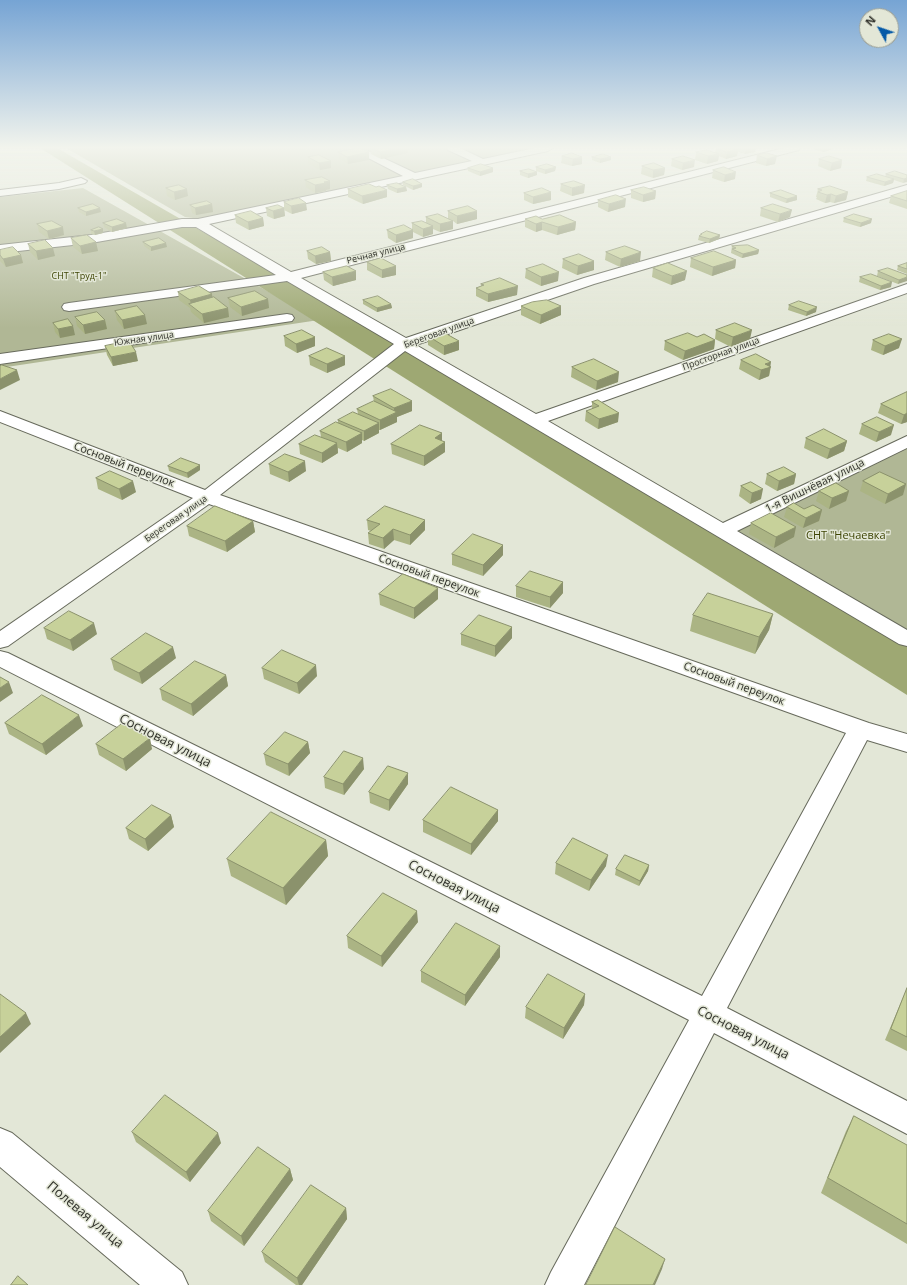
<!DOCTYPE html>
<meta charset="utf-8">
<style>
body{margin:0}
#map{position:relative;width:907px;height:1285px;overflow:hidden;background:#e3e7d7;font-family:"Open Sans",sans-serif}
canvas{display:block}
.north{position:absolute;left:859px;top:8px;width:40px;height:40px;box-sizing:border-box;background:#e3e7d7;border:1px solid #9b9e92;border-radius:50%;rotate:310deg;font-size:11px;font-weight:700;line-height:16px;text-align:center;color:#30312b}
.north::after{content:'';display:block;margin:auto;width:14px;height:18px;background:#0459a7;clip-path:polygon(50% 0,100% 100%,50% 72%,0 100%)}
</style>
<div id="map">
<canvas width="907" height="1285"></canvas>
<div class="north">N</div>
</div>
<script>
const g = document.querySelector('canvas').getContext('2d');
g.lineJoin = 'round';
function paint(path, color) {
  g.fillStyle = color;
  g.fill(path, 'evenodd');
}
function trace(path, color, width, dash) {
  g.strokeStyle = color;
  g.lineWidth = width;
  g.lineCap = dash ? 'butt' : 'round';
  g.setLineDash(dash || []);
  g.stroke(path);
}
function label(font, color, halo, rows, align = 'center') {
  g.font = font + ' "Open Sans",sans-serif';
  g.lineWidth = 3;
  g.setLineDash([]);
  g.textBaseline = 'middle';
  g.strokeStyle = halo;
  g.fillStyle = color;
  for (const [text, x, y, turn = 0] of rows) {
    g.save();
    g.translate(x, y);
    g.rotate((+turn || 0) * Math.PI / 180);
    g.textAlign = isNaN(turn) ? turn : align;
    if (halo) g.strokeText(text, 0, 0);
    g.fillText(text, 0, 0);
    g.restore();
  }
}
paint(new Path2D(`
 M66 148H539L201 219 185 217Z
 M83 188 319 320 0 368V197Z
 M907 442V640L724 530Z`), '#b0b795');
paint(new Path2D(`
 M40 148H57L633 479 907 642V695Z`), '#9ea873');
const minor = new Path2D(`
 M349 148H362L415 173 472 161 448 150 447 148H460L483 159 535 148H553L548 151 209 224 291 272 784 148H800L799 150 301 278 406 338 584 278 907 185V192L594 284 416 345 536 414 907 284V293L548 421 723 523 907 436V448L737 531 907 630V646L899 644 405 351 220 495 869 723 907 734V752L867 740 727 1008 907 1101V1134L714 1033 584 1285H545L551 1272 689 1020 0 667V651L8 653 702 996 846 733 209 504 8 646 0 648V631L193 498 0 422V411L205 490 394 344 287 281 69 311 64 310 62 307 64 304 69 303 276 275 196 227H182L91 243 0 253V245L91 235 182 219H198L403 176Z
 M81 178 87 181 85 183 59 189 0 196V190L59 183Z
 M287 314 292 315 294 318 292 321 0 364V354Z
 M0 1128 12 1133 182 1272 188 1285H140L0 1167Z`);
trace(minor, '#676a5c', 2);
paint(minor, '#fff');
paint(new Path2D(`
 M297 148H327L314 150 311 148 300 150Z
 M370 148H408V153L381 159 371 154Z
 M716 148H756L755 152 745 154 738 152 737 156 726 159 719 156 718 161 707 164 695 160 696 152H715Z
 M811 148H833V149L823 152Z
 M338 152H369V160L348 164 339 159Z
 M767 153 775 164 766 166 756 163 757 155Z
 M562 156 582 157V164L572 166 561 163Z
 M683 156 694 167 682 170 671 166 672 159Z
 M308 157 331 161V168L320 170 308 164Z
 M592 157 611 160 600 163 592 160Z
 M819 159 842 160 841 168 830 171 818 166Z
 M642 166 665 168 664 175 653 178 641 174Z
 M536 167H556L555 171 545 174 536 171Z
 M724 167 735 179 724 182 712 178 713 170Z
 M468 168H493V172L480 176 468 171Z
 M520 171 537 172V175L528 178 520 175Z
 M886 174 907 175 903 183 894 180 893 183 884 186 866 181 867 177H885Z
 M305 180 330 181V189L326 190V191L315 193 306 187Z
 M403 182 422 184V187L413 190 403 185Z
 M561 184 584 193 572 196 560 191Z
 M387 185 406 187 407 191 397 193 388 189Z
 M166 188 188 196 175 200 167 196Z
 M348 189 387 197 363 204 348 197Z
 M818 189 848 192 846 200 834 203 830 202 825 203 816 199 817 197H816Z
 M631 190 656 191 655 199 643 202 631 198Z
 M907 191V209L889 203 891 196Z
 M524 193 551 200 533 204 524 200Z
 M770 193 797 200 786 203 770 197Z
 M598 200 625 207 608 212 598 207Z
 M284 202 307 210 292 214 284 210Z
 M212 204 213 212 196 215 192 213 190 205Z
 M78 208 101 212 86 216 79 212Z
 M266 208H284L285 216 274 219 267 216Z
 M761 208 790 217 778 222 760 216Z
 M448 211 477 219 457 224 453 221V229L440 232 433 229V234L423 237 413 232V238L396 243 388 238 387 230 412 229V223H426V217L448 219Z
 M235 215 263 218 264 226 249 230 236 223Z
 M844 218 871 223 860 227 843 222Z
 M525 219H542L576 222 575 230 557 235 542 230 536 232 525 227Z
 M103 223 127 228 112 232 104 227Z
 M37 224 64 235 49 239 39 232Z
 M103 229V233L95 235 91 234V230Z
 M701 234 720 235 719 239 709 243 698 240 699 236Z
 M71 238 96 242 98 251 82 254 73 247Z
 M143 242 167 247 151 251 144 246Z
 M28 244 55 256 38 260 30 252Z
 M732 246 759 250 758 254 742 258 731 253Z
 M0 250 21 255 23 263 6 267 0 261Z
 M307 251 330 252 331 261 316 264 308 259Z
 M606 252 640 261 620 267 605 260Z
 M691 258 736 260 735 268 712 276 690 267Z
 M563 259 594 261V270L577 275 562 268Z
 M367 262 396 266V275L382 278 367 270Z
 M907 263V274L897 270 898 266Z
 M653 268 685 280 671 285 652 277Z
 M526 269 558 281 541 286 525 278Z
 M878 271 907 275 898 284 877 276Z
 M323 272 356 280 333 286 324 280Z
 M860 277 891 287 880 290 859 282Z
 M481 284 517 295 488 302 476 296V288L481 286Z
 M178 292 212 294V298L228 308 229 317 204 323 191 312 190 308 179 300Z
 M228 298 268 299 269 308 242 316 230 307Z
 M363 300 391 304 392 308 377 312 363 304Z
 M789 305 816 312 806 316 788 310Z
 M521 306H561V315L540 324 521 315Z
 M115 311 147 324 124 329 117 320Z
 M75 317 105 320 107 329 85 334 77 326Z
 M53 323 75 335 60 338 55 332Z
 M716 330 750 339 731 347 715 339Z
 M284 336 315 337V346L297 353 285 346Z
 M428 336 459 350 444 355 428 345Z
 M715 340 714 349 683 360 664 350 665 341Z
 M873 340 899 348 883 355 871 350Z
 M105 346 138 361 113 366 107 355Z
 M309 356 345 365 327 373 310 365Z
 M741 360 771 367 769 376 759 380 739 369Z
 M572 367 618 382 596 390 571 377Z
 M907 392V422L901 424 878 413 881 404Z
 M373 396 412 411 397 417V422L380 430H379V433L364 441 362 440V443L347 452 338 448V453L322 463 300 454 299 444 321 437 320 431 338 423V420L358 414 357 409 374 402Z
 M598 400 618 422 598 429 585 421 586 411 592 409V402Z
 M862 424 891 435 876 442 859 434Z
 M442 433V441L445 442V452L424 466 392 454 391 444Z
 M806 438 847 441 844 451 827 459 804 448Z
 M269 464 306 471 289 482 270 474Z
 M200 465V470L188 478 169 471 168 466Z
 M767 474H796L794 484 777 491 765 484Z
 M96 478 136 492 122 500 98 489Z
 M863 481 903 495 885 504 860 491Z
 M751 482 761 499 750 504 739 496 741 486Z
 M819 491H849L846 501 829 509 816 501Z
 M787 507 804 509 822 510 819 521 803 528 784 517Z
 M367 520 425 530 410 545 394 540 384 549 369 544 368 533 371 531 368 530Z
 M253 521 255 532 227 552 189 536 187 526Z
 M751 523 794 537 774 548 749 534Z
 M503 545V555L483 576 452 565V554Z
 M563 582V593L550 608 516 597V586Z
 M379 594 438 599 414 619 380 605Z
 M773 614 769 630 755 654 690 631 693 615Z
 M44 628 97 634 73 651 47 639Z
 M461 634 512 638 495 657 461 645Z
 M176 658 142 684 114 670 111 659Z
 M262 668 317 676 299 694 264 679Z
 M226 675 228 686 193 716 162 700 160 689Z
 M5 723 83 726 46 755 9 734Z
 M308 742 310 753 289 776 266 765 264 754Z
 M96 744 152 749 126 771 99 755Z
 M364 769 344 795 325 788 324 777Z
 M408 784 389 811 370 803 369 792Z
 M498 810V821L471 855 423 832V820Z
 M171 815 174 827 148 851 129 839 126 828Z
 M326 840 328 856 286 905 231 876 227 859Z
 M556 863 606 866 589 891 555 874Z
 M649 865 648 871 639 886 615 875 616 869Z
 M418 922 382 967 348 948 347 936Z
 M500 957 465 1006 421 982V971Z
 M907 988V1051L885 1040Z
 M585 994 584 1005 563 1039 525 1018 526 1007Z
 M854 1116 907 1145V1244L821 1193 846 1131Z
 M132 1132 221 1143 190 1182 136 1142Z
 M290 1169 293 1180 244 1246 211 1221 208 1211Z
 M346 1208 347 1219 302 1285H296L265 1262 262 1252Z`), '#abb484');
paint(new Path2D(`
 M300 148H311L300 150Z
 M314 148H327L314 150Z
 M400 148H408V153L381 159 380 152Z
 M746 148H756L755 152 745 154Z
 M824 148H833V149L823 152Z
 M738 149 737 156 726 159 727 152Z
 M369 152V160L348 164 347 157Z
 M719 154 718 161 707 164 708 156Z
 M777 156 775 164 766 166 767 159Z
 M582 157V164L572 166 573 159Z
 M611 157V160L600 163V159Z
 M695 160 694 167 682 170 683 163Z
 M842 160 841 168 830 171 832 163Z
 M331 161V168L320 170 319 163Z
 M556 167 555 171 545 174V170Z
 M493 168V172L480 176V172Z
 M665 168 664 175 653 178V170Z
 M537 172V175L528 178V174Z
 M736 172 735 179 724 182 725 175Z
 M907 178V182L903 183 904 179Z
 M894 179 893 183 884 186 885 182Z
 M330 181V189L326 190V191L315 193V185Z
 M422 184V187L413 190V186Z
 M585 185 584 193 572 196V188Z
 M406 187 407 191 397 193V189Z
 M187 189 188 196 175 200 174 192Z
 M387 190V197L363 204 362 196Z
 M656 191 655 199 643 202V195Z
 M551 192V200L533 204V197Z
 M848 192 846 200 834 203 836 196Z
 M831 194 830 202 825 203 827 195Z
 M797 196V200L786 203 787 199Z
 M626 199 625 207 608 212 609 204Z
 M306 203 307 210 292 214 291 206Z
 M212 204 213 212 196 215 195 208Z
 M100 208 101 212 86 216V212Z
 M284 208 285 216 274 219 273 211Z
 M792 210 790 217 778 222 780 214Z
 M477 211V219L457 224V216Z
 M263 218 264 226 249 230 248 222Z
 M872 219 871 223 860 227 861 223Z
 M453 221V229L440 232V224Z
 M542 222V230L536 232V224Z
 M576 222 575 230 557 235 558 227Z
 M126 223 127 228 112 232V227Z
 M433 226V234L423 237V229Z
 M63 227 64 235 49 239 47 231Z
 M103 229V233L95 235 94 231Z
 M413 230V238L396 243V235Z
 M720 235 719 239 709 243 710 239Z
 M96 242 98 251 82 254 80 246Z
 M166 243 167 247 151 251V247Z
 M53 248 55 256 38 260 36 251Z
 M759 250 758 254 742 258 743 254Z
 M330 252 331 261 316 264 315 256Z
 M641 252 640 261 620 267 621 259Z
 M21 255 23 263 6 267 3 259Z
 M736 260 735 268 712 276 713 267Z
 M594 261V270L577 275 578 266Z
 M396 266V275L382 278V270Z
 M356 271V280L333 286 332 277Z
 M687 271 685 280 671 285 672 276Z
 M559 272 558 281 541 286V277Z
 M907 277V281L898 284 899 280Z
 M892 282 891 287 880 290 881 286Z
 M518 286 517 295 488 302V294Z
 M212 294 213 303 191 305 190 300Z
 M268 299 269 308 242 316 241 307Z
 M391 304 392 308 377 312V308Z
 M561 306V315L540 324 541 315Z
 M817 307 816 312 806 316 807 312Z
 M228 308 229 317 204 323 202 314Z
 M145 315 147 324 124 329 122 320Z
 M105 320 107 329 85 334 83 325Z
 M73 326 75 335 60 338 58 329Z
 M752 330 750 339 731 347 733 337Z
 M315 337V346L297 353 296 344Z
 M902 339 899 348 883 355 885 346Z
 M715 340 714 349 683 360 685 351Z
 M459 341V350L444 355V346Z
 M136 352 138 361 113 366 111 357Z
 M345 356V365L327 373V364Z
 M771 362 769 376 759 380 761 370 765 364Z
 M17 370 20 380 0 390V379Z
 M619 372 618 382 596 390 597 381Z
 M412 401V411L397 417V422L380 430V420L394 414V408Z
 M619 413 618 422 598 429 599 419Z
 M907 413V422L901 424 904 415Z
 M379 423V433L364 441V431Z
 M894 425 891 435 876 442 879 432Z
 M362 433V443L347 452 346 442Z
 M442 433V443L435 438Z
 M847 441 844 451 827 459 830 449Z
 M445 442V452L424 466V456Z
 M337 443 338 453 322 463V453Z
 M305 461 306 471 289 482 288 472Z
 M200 465V470L188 478 187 473Z
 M796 474 794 484 777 491 779 481Z
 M133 481 136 492 122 500 119 489Z
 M906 484 903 495 885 504 888 494Z
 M763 489 761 499 750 504 752 493Z
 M849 491 846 501 829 509 832 498Z
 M822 510 819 521 803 528 806 518Z
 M425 520V530L410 545V535Z
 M253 521 255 532 227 552 225 541Z
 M796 527 794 537 774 548 776 537Z
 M393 529 394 540 384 549 383 538Z
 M503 545V555L483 576V565Z
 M563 582V593L550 608V597Z
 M438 588V599L414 619V608Z
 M773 614 769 630 755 654 759 637Z
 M94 623 97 634 73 651 70 640Z
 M512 627V638L495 657V646Z
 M173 647 176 658 142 684 139 673Z
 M316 665 317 676 299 694 297 683Z
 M226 675 228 686 193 716 191 704Z
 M9 682 13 693 0 702V688Z
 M79 715 83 726 46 755 42 744Z
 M150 738 152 749 126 771 123 759Z
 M308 742 310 753 289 776 288 764Z
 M363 758 364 769 344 795 343 784Z
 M408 773V784L389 811V800Z
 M498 810V821L471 855V844Z
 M171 815 174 827 148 851 145 839Z
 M326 840 328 856 286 905 283 888Z
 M608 855 606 866 589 891 591 880Z
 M649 865 648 871 639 886 640 881Z
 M417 911 418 922 382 967 381 956Z
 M500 946V957L465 1006V995Z
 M585 994 584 1005 563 1039 564 1028Z
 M26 1013 31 1024 0 1053V1037Z
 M218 1133 221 1143 190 1182 186 1172Z
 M290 1169 293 1180 244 1246 241 1236Z
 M346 1208 347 1219 302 1285H299L297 1278Z
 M665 1259 662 1269 655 1285H653Z`), '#8b926c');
const building = new Path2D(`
 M360 148 369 152 347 157 338 152Z
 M372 148H400L380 152Z
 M716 148H735L738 149 727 152Z
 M707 150 719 154 708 156 696 152Z
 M572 153 582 157 573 159 562 156Z
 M767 153 777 156 767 159 757 155Z
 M603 154 611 157 600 159 592 157Z
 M319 155 331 161 319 163 308 157Z
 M683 156 695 160 683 163 672 159Z
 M829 156 842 160 832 163 819 159Z
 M654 163 665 168 653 170 642 166Z
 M481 164 493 168 480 172 468 168Z
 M547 164 556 167 545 170 536 167Z
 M724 167 736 172 725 175 713 170Z
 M529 169 537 172 528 174 520 171Z
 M895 171 907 175V178L904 179 886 174Z
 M877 174 894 179 885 182 867 177Z
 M322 177 330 181 324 182 326 183 315 185 305 180Z
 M413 179 422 184 413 186 403 182Z
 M574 181 585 185 572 188 561 184Z
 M397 183 406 187 397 189 387 185Z
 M369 184 376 187 379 186 387 190 362 196 348 189Z
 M179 185 187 189 174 192 166 188Z
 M830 186 848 192 836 196 831 194 827 195 818 192 822 190 818 189Z
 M644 187 656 191 643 195 631 190Z
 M542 188 551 192 533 197 524 193Z
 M781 190 797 196 787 199 770 193Z
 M907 191V201L891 196Z
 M616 195 626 199 609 204 598 200Z
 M299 198 306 203 291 206 284 202Z
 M207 201 212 204 195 208 190 205Z
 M93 204 100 208 86 212 78 208Z
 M773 204 792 210 780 214 761 208Z
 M278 205 284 208 273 211 266 208Z
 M468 206 477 211 457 216 448 211Z
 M251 211 263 218 248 222 235 215Z
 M438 214 453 221 440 224 426 217Z
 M854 214 872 219 861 223 844 218Z
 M560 215 576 222 558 227 542 222 536 224 525 219 536 216 542 219Z
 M117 219 126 223 112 227 103 223Z
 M52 221 63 227 47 231 37 224Z
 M422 221 433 226 423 229 412 223Z
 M404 225 413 230 396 235 387 230Z
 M99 227 103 229 94 231 91 230Z
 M707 231 720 235 710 239 699 236 702 234H701Z
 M87 235 96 242 80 246 71 238Z
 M159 238 166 243 151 247 143 242Z
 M45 240 53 248 36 251 28 244Z
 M748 245 759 250 743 254 732 249 736 248 732 246Z
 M625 246 641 252 621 259 606 252Z
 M13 247 21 255 3 259 0 255V250Z
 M322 247 330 252 315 256 307 251Z
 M714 251 736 260 713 267 691 258Z
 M579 254 594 261 578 266 563 259Z
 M381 258 396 266 382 270 367 262Z
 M668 263 687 271 672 276 653 268Z
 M907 263V269L898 266Z
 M543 264 559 272 541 277 526 269Z
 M347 266 356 271 332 277 323 272Z
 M888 268 907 275V277L899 280 878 271Z
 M871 274 892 282 881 286 860 277Z
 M500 278 518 286 488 294 476 288 484 285 481 284Z
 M199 286 212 294 190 300 178 292Z
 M255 291 268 299 241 307 228 298Z
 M378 296 391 304 377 308 363 300Z
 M214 297 228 308 202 314 189 304Z
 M547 300 561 306 541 315 521 306 532 302Z
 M799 301 817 307 807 312 789 305Z
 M137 306 145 315 122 320 115 311Z
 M97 312 105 320 83 325 75 317Z
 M68 319 73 326 58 329 53 323Z
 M735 323 752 330 733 337 716 330Z
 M302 330 315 337 296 344 284 336Z
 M443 332 459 341 444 346 428 336Z
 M688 333 697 337 704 334 715 340 685 351 665 341Z
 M889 334 902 339 885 346 873 340Z
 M129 341 136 352 111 357 105 346Z
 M327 348 345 356 327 364 309 356Z
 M756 354 771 362 765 364 771 367 761 370 741 360Z
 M594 359 619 372 597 381 572 367Z
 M2 365 17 370 0 379V366Z
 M391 389 412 401 394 408 373 396Z
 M907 392V413L904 415 881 404Z
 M598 400 619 413 599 419 586 411 599 406 592 402Z
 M374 401 397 412 380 420 357 409Z
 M353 412 379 423 364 431 338 420Z
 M877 417 894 425 879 432 862 424Z
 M336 422 362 433 346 442 320 431Z
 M420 425 442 433 435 438 445 442 424 456 391 444Z
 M824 429 847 441 830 449 806 438Z
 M315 435 337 443 322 453 299 444Z
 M285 454 305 461 288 472 269 464Z
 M181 458 200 465 187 473 168 466Z
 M784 467 796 474 779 481 767 474Z
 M110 471 133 481 119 489 96 478Z
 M880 472 906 484 888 494 863 481Z
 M751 482 763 489 752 493 741 486Z
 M836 483 849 491 832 498 819 491Z
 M794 503 804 509 813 505 822 510 806 518 787 507Z
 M215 506 253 521 225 541 187 526Z
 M385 506 425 520 410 535 393 529 383 538 368 533 380 524 367 520Z
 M771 513 796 527 776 537 751 523Z
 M473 534 503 545 483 565 452 554Z
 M530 571 563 582 550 597 516 586Z
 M403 574 438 588 414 608 379 594Z
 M708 593 773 614 759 637 693 615Z
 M69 611 94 623 70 640 44 628Z
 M479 615 512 627 495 646 461 634Z
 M146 633 173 647 139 673 111 659Z
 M282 650 316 665 297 683 262 668Z
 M195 661 226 675 191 704 160 689Z
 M0 677 9 682 0 688Z
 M42 695 79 715 42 744 5 723Z
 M123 723 150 738 123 759 96 744Z
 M285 732 308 742 288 764 264 754Z
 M344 751 363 758 343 784 324 777Z
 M388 766 408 773 389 800 369 792Z
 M451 787 498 810 471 844 423 820Z
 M152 805 171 815 145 839 126 828Z
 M271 812 326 840 283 888 227 859Z
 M573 838 608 855 591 880 556 863Z
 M625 855 649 865 640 881 616 869Z
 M383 893 417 911 381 956 347 936Z
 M456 923 500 946 465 995 421 971Z
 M548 974 585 994 564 1028 526 1007Z
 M907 988V1037L891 1029Z
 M0 994 26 1013 0 1037Z
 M165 1095 218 1133 186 1172 132 1132Z
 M854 1116 907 1145V1224L828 1178Z
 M258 1147 290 1169 241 1236 208 1211Z
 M311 1185 346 1208 297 1278 262 1252Z
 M615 1227 665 1259 653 1285H586Z
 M18 1276 28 1285H11Z`);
paint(building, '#c7d19a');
trace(building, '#8b926c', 1);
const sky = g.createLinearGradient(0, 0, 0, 328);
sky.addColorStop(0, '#76a4d4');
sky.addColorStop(0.45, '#f2f4ed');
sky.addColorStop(1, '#f2f4ed00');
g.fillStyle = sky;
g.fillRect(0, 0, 907, 328);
label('9px', '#30312b', '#e3e7d7', [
 ["Речная улица",376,254,-14],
 ["Береговая улица",439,333,-20],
 ["Южная улица",144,339,-8],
 ["Просторная улица",721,354,-20],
 ["Береговая улица",176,519,-35]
]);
label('9px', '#3d4403', '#e3e7d7', [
 ["СНТ \"Труд-1\"",79,276]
]);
label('11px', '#30312b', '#e3e7d7', [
 ["Сосновый переулок",124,465,21],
 ["1-я Вишнёвая улица",815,486,-26],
 ["Сосновый переулок",429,576,20],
 ["Сосновый переулок",734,684,20]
]);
label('11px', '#3d4403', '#e3e7d7', [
 ["СНТ \"Нечаевка\"",848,536]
]);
label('13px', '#30312b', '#e3e7d7', [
 ["Сосновая улица",165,741,27],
 ["Сосновая улица",454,887,27],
 ["Сосновая улица",743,1033,27],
 ["Полевая улица",85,1215,40]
]);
</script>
